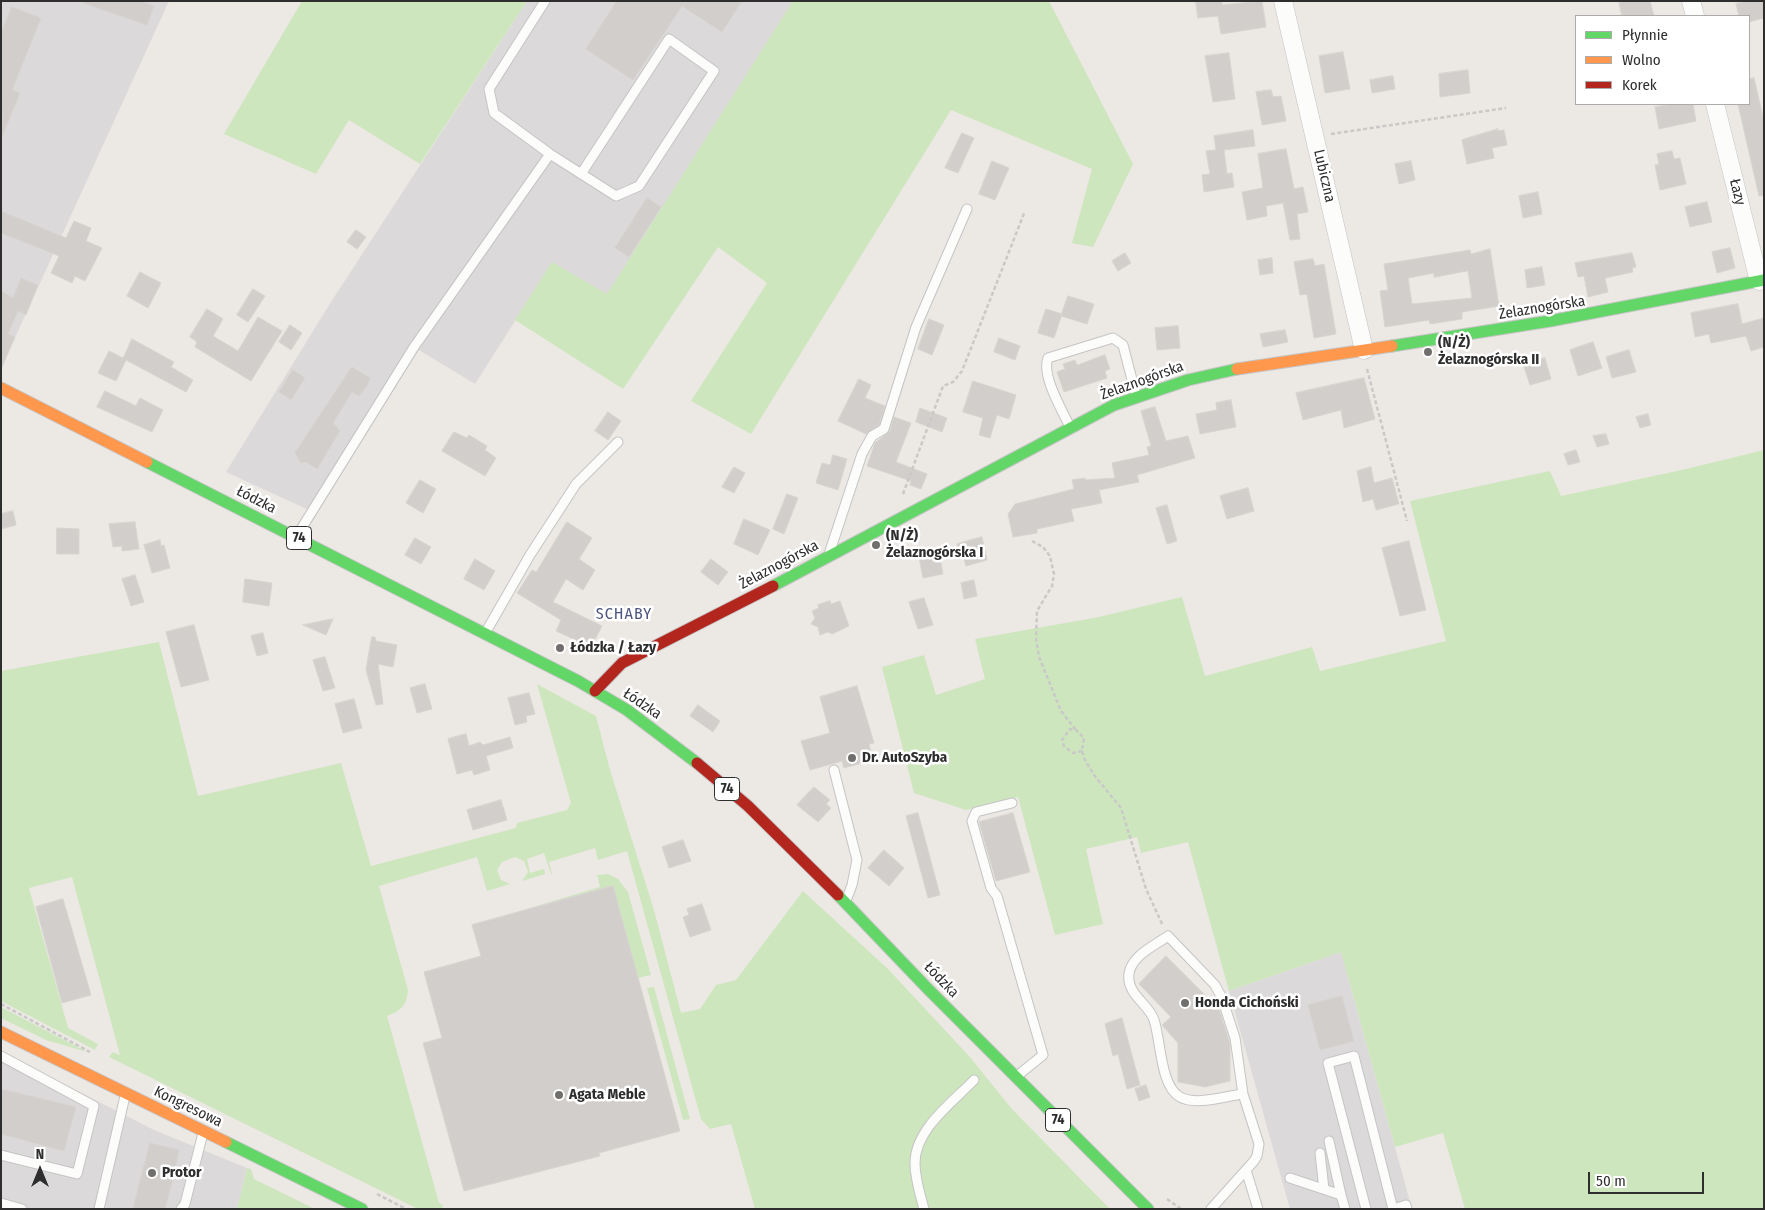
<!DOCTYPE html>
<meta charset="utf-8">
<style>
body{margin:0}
#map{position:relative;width:1765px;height:1210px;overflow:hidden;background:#ece8e4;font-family:"Fira Sans Condensed",sans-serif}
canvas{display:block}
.frame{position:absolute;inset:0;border:2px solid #2e2e2e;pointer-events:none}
.legend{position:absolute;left:1575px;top:15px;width:175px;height:90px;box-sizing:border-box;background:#fff;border:1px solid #ababab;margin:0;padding:6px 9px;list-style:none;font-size:15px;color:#2e2e2e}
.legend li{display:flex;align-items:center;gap:10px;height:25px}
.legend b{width:25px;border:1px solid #ababab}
.north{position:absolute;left:15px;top:1145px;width:50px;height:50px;-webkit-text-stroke:4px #fff;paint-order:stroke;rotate:0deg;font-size:14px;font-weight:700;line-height:20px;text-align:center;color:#2e2e2e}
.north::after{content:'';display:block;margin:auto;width:18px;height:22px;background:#2e2e2e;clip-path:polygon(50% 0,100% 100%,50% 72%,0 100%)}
.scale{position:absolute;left:1588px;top:1172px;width:116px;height:22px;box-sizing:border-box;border:2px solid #2e2e2e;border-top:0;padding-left:6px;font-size:15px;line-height:18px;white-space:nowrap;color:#2e2e2e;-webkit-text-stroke:4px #fff;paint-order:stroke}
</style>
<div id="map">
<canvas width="1765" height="1210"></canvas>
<div class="frame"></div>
<ul class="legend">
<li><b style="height:6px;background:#63d668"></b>Płynnie</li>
<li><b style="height:6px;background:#ff974d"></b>Wolno</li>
<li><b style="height:6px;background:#b3261e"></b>Korek</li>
</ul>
<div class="north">N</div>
<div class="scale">50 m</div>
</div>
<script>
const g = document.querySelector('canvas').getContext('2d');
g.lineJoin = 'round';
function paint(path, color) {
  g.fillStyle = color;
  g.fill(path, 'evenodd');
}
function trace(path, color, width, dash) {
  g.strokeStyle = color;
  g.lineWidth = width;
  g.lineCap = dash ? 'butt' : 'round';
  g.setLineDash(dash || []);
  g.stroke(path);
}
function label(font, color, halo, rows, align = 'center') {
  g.font = font + ' "Fira Sans Condensed",sans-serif';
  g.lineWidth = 5;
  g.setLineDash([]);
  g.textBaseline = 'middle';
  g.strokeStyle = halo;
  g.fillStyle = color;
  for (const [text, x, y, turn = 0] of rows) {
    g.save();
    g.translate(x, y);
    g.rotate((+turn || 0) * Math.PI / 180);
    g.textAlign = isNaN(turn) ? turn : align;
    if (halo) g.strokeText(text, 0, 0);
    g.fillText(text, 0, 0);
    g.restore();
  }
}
paint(new Path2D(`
 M1 1H169L2 366 1 365Z
 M527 1H793L607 295 552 263 475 384 414 347 311 511 226 472 331 302Z
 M1341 952 1412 1209H1290L1229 991Z
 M1 1052 154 1130 247 1168 237 1209H1Z`), '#dcd9db');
paint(new Path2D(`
 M302 1H527L420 164 349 120 316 174 224 134Z
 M793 1H1049L1133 164 1093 247 1072 243 1092 169 951 110 751 434 691 401 767 283 718 247 623 389 515 320 552 262 607 294Z
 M1764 450V1209H1465L1443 1133 1395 1147 1341 952 1229 991 1188 842 1141 853 1137 837 1086 849 1103 924 1055 935 1018 797 966 810 914 793 882 667 924 655 936 695 985 679 975 639 1099 617 1182 597 1205 676 1312 647 1320 671 1446 641 1410 501 1550 471 1561 496 1686 469Z
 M159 642 198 796 341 763 371 866 516 828 517 823 567 810 571 803 537 684 596 716 610 770 654 910 681 1013 700 1009 716 985 736 980 803 891 888 969 970 1057 1011 1108 1110 1209H755L731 1124 710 1129 701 1119 627 851 598 860 595 848 549 862 552 874H551L544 853 527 859 530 873 544 869 545 874 522 881 528 872 524 861 515 857 502 862 497 870 501 880 510 884 487 891 477 857 379 886 408 990C407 1005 401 1011 387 1016L439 1203 443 1205 442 1209H418L109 1057 113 1052 120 1055 72 877 29 888 68 1028 98 1044 95 1050 1 1001V671Z
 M608 874 618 879 628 892 651 975 638 978 613 886 497 918 600 887 597 875Z
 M654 987 690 1119 683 1120 647 988Z
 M1 1007 87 1052 46 1040 1 1018Z
 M247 1168 251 1169 254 1179 315 1209H237Z`), '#cee6be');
const building = new Path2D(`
 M83 1H141L154 6 147 25 83 3Z
 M617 1H742L722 32 682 6 633 80 586 49Z
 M1196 1H1222V5L1262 1 1266 27 1221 34 1218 16 1198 18Z
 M1619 1H1650L1654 16H1622Z
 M1746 1H1764V18L1749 22V16H1739L1736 4Z
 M12 7 41 18 12 90 20 93 2 137 1 33Z
 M1343 52 1350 89 1325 93 1319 56Z
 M1229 53 1235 99 1213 102 1205 56Z
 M1468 70 1470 93 1440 97 1439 74Z
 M1393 76 1395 89 1372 93 1370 80Z
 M1754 78 1764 121V195L1759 196 1738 104H1749V79Z
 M1271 90 1273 97 1281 96 1286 121 1262 125 1256 92Z
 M1673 104H1693L1696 121 1659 129 1655 107Z
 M1498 129V131L1504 130 1507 145 1492 148 1494 158 1467 164 1462 140Z
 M1253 130 1255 146 1224 150 1227 174 1232 173 1234 187 1204 192 1202 175 1210 174 1206 151 1216 150 1214 136Z
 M962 133 974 138 958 173 945 168Z
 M1286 149 1294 189 1303 187 1308 212 1297 214 1300 239 1290 240 1283 203 1266 206 1267 216 1247 220 1242 192 1263 188 1258 154Z
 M1672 151 1674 159 1680 158 1686 184 1660 190 1655 165 1659 164 1657 154Z
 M992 161 1009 168 995 200 979 194Z
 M1411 161 1415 180 1399 184 1395 164Z
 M1538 192 1542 214 1523 218 1519 196Z
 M647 198 661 207 629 257 615 248Z
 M1707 202 1712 222 1690 227 1685 207Z
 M1 211 66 238 74 221 91 228 86 241 102 248 85 281 75 276 72 283 51 273 59 256 1 233Z
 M356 230 366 237 357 249 347 242Z
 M1730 248 1735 268 1717 273 1712 252Z
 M1490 249 1499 306 1462 312V319L1430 324 1429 320 1385 327 1380 291 1388 290 1384 264 1470 250 1471 254ZM1468 271 1472 298 1412 304 1408 278 1434 273V277Z
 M1125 253 1131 263 1118 271 1112 261Z
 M1632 253 1636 267 1632 268 1633 272 1605 278 1608 292 1588 297 1584 276 1578 277 1575 263Z
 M1272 258 1273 273 1260 275 1258 260Z
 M1313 259 1315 266 1324 264 1336 334 1314 338 1307 294 1300 295 1294 262Z
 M1542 267 1545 285 1527 288 1525 270Z
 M140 272 161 283 148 308 127 296Z
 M21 278 38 285 26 315 18 311 8 334 15 337 1 369V291L13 298Z
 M253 289 265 296 248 322 237 315Z
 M1068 296 1094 304 1087 324 1061 316Z
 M1738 304 1742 324 1764 318V347L1751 351 1746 336 1711 343 1709 334 1695 337 1691 313Z
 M207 309 223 319 213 336 238 351 258 317 282 331 251 381 195 347 197 342 190 337Z
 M1046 309 1062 314 1054 338 1038 333Z
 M929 319 944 325 932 355 918 349Z
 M290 325 302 333 291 350 279 342Z
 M1178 326 1180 348 1157 350 1155 328Z
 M1285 330 1288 342 1263 347 1260 334Z
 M999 338 1020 346 1015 360 994 352Z
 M132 339 174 362 171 367 193 380 186 392 126 360 116 381 98 373 109 351 123 358Z
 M1593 342 1602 368 1578 376 1570 350Z
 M1629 350 1636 372 1612 378 1606 357Z
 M1105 355 1110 369 1105 371 1107 378 1064 392 1057 372 1065 369 1063 364 1075 360 1077 365Z
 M1545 358 1551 379 1530 385 1523 364Z
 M352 367 370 378 367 386 359 396 352 392 333 423 340 431 317 469 306 462 301 463 295 453Z
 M293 370 305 378 291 400 279 392Z
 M1364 378 1375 419 1344 428 1341 410 1303 420 1296 393Z
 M859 379 871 385 865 398 885 406 879 425 866 434 838 421Z
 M973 381 1016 395 1009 419 997 415 990 438 979 435 983 418 963 412Z
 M105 391 136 406 140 398 163 410 152 432 97 407Z
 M1231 400 1236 427 1200 434 1196 414 1217 410 1216 403Z
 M1155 407 1166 441 1188 436 1195 458 1137 475 1139 482 1099 490 1102 503 1071 509 1074 521 1037 529V533L1013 537 1008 514 1015 504 1074 489 1072 480 1085 478V480L1115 478 1112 463 1149 455 1147 447 1151 446 1141 411Z
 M920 408 947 418 942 432 916 422Z
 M608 412 621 421 608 440 595 431Z
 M1648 414 1651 425 1640 428 1636 417Z
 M894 417 911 423 896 462 927 474 921 489 910 485 911 481 867 466 875 443 890 431Z
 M454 432 467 438 469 435 487 446 485 450 496 458 485 476 442 451Z
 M1606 434 1609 444 1597 447 1593 436Z
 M1576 450 1580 462 1568 465 1564 454Z
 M833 455 847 459 838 490 816 483 822 463 830 465Z
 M734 467 745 473 734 493 722 487Z
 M1371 467 1374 483 1392 478 1399 504 1376 510 1373 499 1363 502 1357 471Z
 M420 480 436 489 423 513 406 503Z
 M1248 488 1254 511 1227 519 1220 496Z
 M787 494 798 498 784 534 773 529Z
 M1167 505 1177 541 1167 544 1156 508Z
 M13 511 16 525 1 529V514Z
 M744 519 770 530 758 555 734 544Z
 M135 522 139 549 122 551V546L113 547 109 524Z
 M567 522 592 538 579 559 595 570 583 590 566 579 553 602 602 626 591 647 556 631 561 620 517 593 532 570 536 572Z
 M57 528 79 529V554H57Z
 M982 537 987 560 966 566 963 555 960 556 957 544Z
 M415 538 431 547 421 564 405 555Z
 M160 540 161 546 164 545 170 568 152 573 144 545Z
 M1409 541 1426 610 1400 616 1382 548Z
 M939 553 943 574 923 578 919 557Z
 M475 559 495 571 484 590 464 579Z
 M711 559 728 572 718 585 701 572Z
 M135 575 144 602 131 606 122 579Z
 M245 579 272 583 269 606 243 602Z
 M974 580 977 596 964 599 961 583Z
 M924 598 933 625 918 629 909 602Z
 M830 601 831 604 840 601 849 626 832 634 828 632 820 635 818 627 811 624 815 618 812 611 819 608 818 605Z
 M333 619 326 635 303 625Z
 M194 625 209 680 181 687 166 632Z
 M263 633 268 653 257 656 251 636Z
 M372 637H375L376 641 397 645 393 667 378 664 383 704 376 705 366 670Z
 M325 657 335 688 323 691 313 660Z
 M425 684 432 709 417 713 410 688Z
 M857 686 874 743 869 744 873 760 844 768 842 761 810 770 801 741 830 733 820 697Z
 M529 693 535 714 526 716 527 722 515 725 508 698Z
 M354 699 362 728 343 733 335 704Z
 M698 705 720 721 713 732 690 716Z
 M466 734 469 746 480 742 483 745 510 737 513 748 486 756 490 770 474 775 472 770 457 774 448 739Z
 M814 787 830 800 826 804 831 808 818 822 797 805Z
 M501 800 507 820 473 830 467 810Z
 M918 813 940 895 928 898 906 816Z
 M1013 813 1030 872 996 881 979 822Z
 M683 840 691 861 669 868 662 847Z
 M884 850 904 868 889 886 868 868Z
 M613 886 680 1131 599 1153 600 1156 464 1191 423 1043 442 1038 424 972 481 956 472 925Z
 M63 899 91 995 62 1003 36 907Z
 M702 904 711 930 690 937 683 917 689 915 687 909Z
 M1166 956 1219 1009 1230 1044V1081L1205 1087 1178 1082V1043L1162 1025 1171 1017 1139 984Z
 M1342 996 1354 1041 1320 1050 1308 1005Z
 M1122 1018 1140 1085 1127 1089 1118 1054 1113 1056 1105 1024Z
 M1146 1085 1150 1097 1139 1101 1135 1089Z
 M1 1089 76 1107 64 1151 1 1134Z
 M150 1143 179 1150 173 1179 165 1209H133Z`);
paint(building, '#d1cecb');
trace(building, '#d7d4d0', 1);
const lane = new Path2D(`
 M550 154 616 196 639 186 714 71 669 39 581 174
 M1070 427C1062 410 1041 375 1048 358L1113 338 1123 345 1136 395
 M298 534 414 347 550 154 494 113 489 89 545 1
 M830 551 862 454 872 436 884 429 916 327 967 209
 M487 630 530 555 576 484 618 442
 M834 770 857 860 852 885 847 898
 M1012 803 976 812 972 821 991 888 997 896 1043 1055 1017 1076
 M1 1056 94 1106 77 1174 1 1155
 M1329 1141 1341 1195
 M1320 1153 1324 1189
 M1246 1170 1258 1209
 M1290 1178 1341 1195 1345 1209
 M1 1203 22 1209
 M99 1209 125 1096
 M181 1209 185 1204 203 1133
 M924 1209C920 1194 915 1179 915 1163 915 1129 953 1102 974 1080
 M1211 1209 1254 1161 1257 1156 1259 1144 1243 1094 1235 1038 1222 998 1215 985 1168 936C1154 946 1131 956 1129 974 1126 994 1149 1004 1154 1020 1161 1040 1160 1086 1180 1097 1196 1106 1225 1096 1243 1094
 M1366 1209 1328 1063 1354 1056 1393 1209
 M1394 1209 1406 1205 1407 1209`);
const street = new Path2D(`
 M1283 1 1364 350
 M1691 1 1695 16
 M1715 104 1759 281`);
const fast = new Path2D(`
 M1392 346 1550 321 1764 280
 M147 462 578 681 627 710 697 763
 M773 586 1114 405 1188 380 1237 369
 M838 895 928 989 1148 1209
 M226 1142 362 1209`);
const slow = new Path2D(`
 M1237 369 1392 346
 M1 388 147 462
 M1 1032 226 1142`);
const jam = new Path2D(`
 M595 691 622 663 773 586
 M697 763 748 806 838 895`);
trace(lane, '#c5c4c5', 11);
trace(street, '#c5c4c5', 19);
trace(fast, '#c5c4c5', 13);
trace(slow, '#c5c4c5', 13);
trace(jam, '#c5c4c5', 13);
trace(new Path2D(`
 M1331 134 1506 108
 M1367 369 1407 521
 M903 494 943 386 953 382 962 371 1025 211
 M1032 541 1043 547 1050 556 1054 574 1052 586 1037 611 1036 639 1039 657 1061 711 1075 729
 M1082 751 1073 753 1064 746 1062 740 1070 729 1076 730 1084 738 1082 751 1085 760 1094 775 1121 808 1146 889 1163 926
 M1 1004 90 1052
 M377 1194 406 1209
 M1167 1199 1181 1209`), '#c9c9c8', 2.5, [4, 2.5]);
trace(lane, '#fcfcfb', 9);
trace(street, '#fcfcfb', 18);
trace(fast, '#63d668', 11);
trace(slow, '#ff974d', 11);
trace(jam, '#b3261e', 11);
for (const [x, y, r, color] of [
 [1428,352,5,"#706f6e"],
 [876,545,5,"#706f6e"],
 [560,648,5,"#706f6e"],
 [852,758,5,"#706f6e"],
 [1185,1003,5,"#706f6e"],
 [559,1095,5,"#706f6e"],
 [152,1173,5,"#706f6e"]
]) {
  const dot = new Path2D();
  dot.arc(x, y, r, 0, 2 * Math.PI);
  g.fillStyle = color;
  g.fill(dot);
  trace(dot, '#fff', 2);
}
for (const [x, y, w] of [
 [299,538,25],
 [727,789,25],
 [1058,1120,25]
]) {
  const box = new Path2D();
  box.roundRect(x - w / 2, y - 11.5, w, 23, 4);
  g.fillStyle = '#fff';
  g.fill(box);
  trace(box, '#2e2e2e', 1);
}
label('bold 14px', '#2e2e2e', null, [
 ["74",299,538],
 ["74",727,789],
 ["74",1058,1120]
]);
label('15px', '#2e2e2e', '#fff', [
 ["Lubiczna",1324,176,77],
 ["Łazy",1737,192,76],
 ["Żelaznogórska",1542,308,-9],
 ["Żelaznogórska",1142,381,-20],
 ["Łódzka",256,500,27],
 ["Żelaznogórska",779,565,-28],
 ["Łódzka",642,704,34],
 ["Łódzka",941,980,46],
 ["Kongresowa",188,1107,26]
]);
label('bold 15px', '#2e2e2e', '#fff', [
 ["(N/Ż)",1438,343],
 ["Żelaznogórska II",1438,360],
 ["(N/Ż)",886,536],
 ["Żelaznogórska I",886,553],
 ["Łódzka / Łazy",570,648],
 ["Dr. AutoSzyba",862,758],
 ["Honda Cichoński",1195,1003],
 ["Agata Meble",569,1095],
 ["Protor",162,1173]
], 'left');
g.letterSpacing = '1px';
label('16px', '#4d5680', '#fff', [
 ["SCHABY",624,615]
]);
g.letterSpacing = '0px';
</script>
